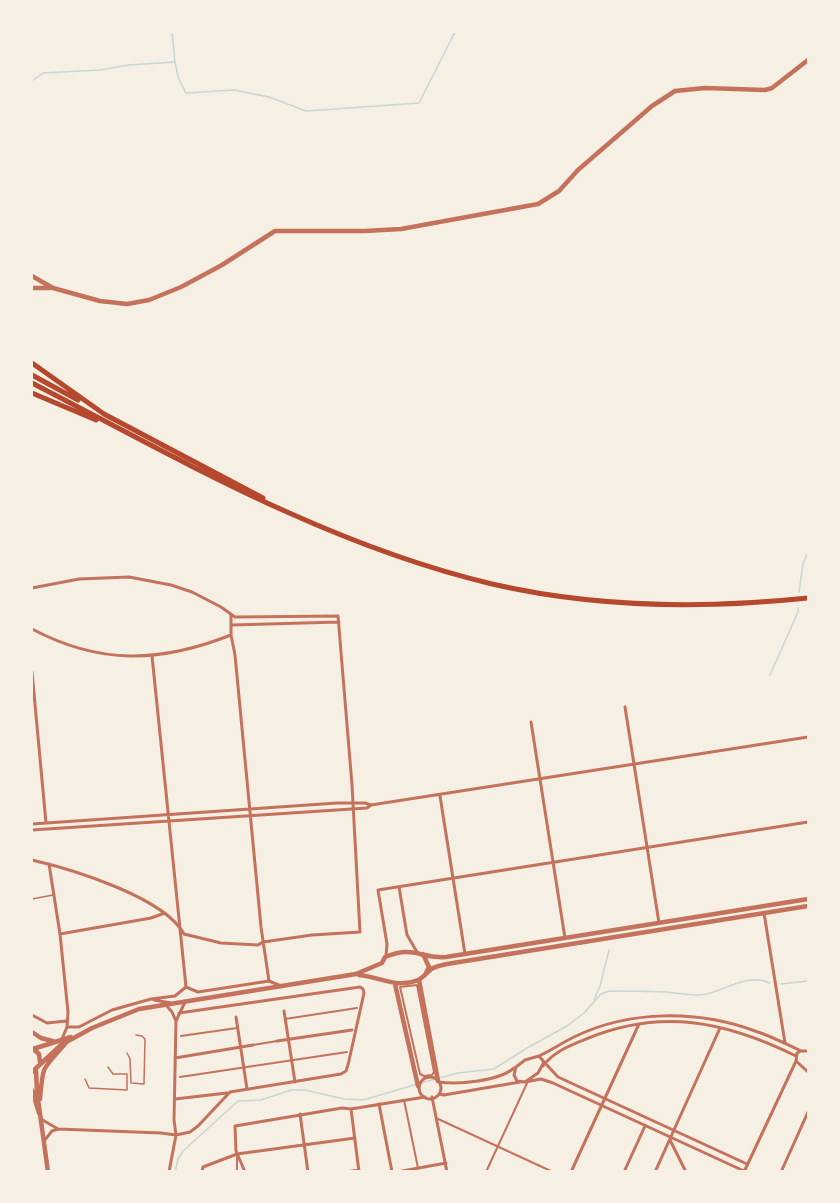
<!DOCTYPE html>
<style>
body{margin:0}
#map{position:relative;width:840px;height:1203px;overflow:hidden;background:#f6efe4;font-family:"Source Sans 3",sans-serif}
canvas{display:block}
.frame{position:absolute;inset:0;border:33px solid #f6efe4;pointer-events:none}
</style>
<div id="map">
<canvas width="840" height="1203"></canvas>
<div class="frame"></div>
</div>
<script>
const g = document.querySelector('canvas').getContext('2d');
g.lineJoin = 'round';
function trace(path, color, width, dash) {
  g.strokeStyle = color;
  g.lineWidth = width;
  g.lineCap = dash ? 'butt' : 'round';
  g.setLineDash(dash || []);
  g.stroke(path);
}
trace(new Path2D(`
 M175 62 178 77 186 93 234 90 269 97 306 111 419 103 455 32
 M32 81 43 73 100 70 129 65 175 62 172 32
 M799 592 803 564 808 552
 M770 675 798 612V608
 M781 984 808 981
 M594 1000 600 986 609 950
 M439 1078 458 1073 494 1069 527 1048 567 1026 584 1013 601 994 609 991C628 991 647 991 666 992 680 993 693 997 707 994 728 989 748 973 770 983
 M175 1172 178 1159 183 1151 238 1101 261 1100 291 1090H305L344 1099 363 1100 435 1079`), '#c9d6d2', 1.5);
trace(new Path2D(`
 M32 899 53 895
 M127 1053 130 1059 131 1083 144 1084 145 1039 142 1036 136 1035
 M85 1079 89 1088 127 1090V1074H113L108 1067`), '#c5725c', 1.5);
trace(new Path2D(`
 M417 985 434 1072 432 1075 424 1076 420 1074 400 987Z
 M285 1019 357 1008
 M181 1036 237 1028
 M253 1045 277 1041
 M180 1077 347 1052
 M404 1100 418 1168
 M436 1118 553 1172
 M237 1154V1172
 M486 1172 528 1081`), '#c5725c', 2);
trace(new Path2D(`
 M32 588 79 579 129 577 171 585 192 592 221 607 235 617 338 616 352 785 360 932 312 935 263 942 258 945 221 943 184 934C164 897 71 869 32 860
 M231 615V635L235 655 261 927 269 981
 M232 625 339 622
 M32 629C100 665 160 663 231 635
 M152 656 186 987
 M32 672 46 823
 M625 707 659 923
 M531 722 565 938
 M440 796 465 954
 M32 824 337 803H365L371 805
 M32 830 367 808 371 805 808 737
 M49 864 60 934 68 1012 67 1027
 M399 887 407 935 417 952
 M764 913 785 1043
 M60 934 151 918 165 913
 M386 956 387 944 378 890 808 822
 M154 1000 171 1003
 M166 1005 172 1012 176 1021 174 1120 176 1135 169 1172
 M284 1011 295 1082
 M32 1015 47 1023 66 1021
 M236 1017 247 1089
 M176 1021 185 1002
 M62 1039 67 1027H79L112 1010 151 999 175 996 186 987 198 992 269 981 281 986
 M277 1041 352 1030
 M539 1056C552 1050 563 1042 576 1036 631 1010 698 1010 755 1031 771 1036 786 1044 801 1051
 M539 1056 544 1062 538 1073 525 1082 517 1081 514 1075 516 1067 525 1060Z
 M175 1058 253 1045
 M796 1061 808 1072
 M545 1063 558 1077 747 1164
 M543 1066C553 1052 571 1045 586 1039 661 1008 725 1021 796 1056
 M419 1088a11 11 0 1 1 22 0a11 11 0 1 1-22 0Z
 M439 1082C458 1085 499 1081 514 1068
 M525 1082 541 1079 553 1083 744 1171
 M440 1094 444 1095 520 1082
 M432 1097 447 1172
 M175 1099 227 1093
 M379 1104 392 1172
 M351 1109 359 1172
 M300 1114 308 1172
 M41 1119 58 1129 161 1133 176 1135 190 1132 198 1126 230 1092 341 1074 346 1071 348 1065 364 993 363 989 360 987 179 1013
 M670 1140 686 1172
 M44 1141 52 1131 58 1129
 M202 1172 203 1167 237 1154 355 1138
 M245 1172 236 1151 235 1126 342 1108 351 1109 425 1097
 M346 1172 359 1170
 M397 1172 446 1163
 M571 1172 639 1024
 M624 1172 645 1126
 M655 1172 720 1028
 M744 1172 796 1061 797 1053 801 1051H808
 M781 1172 808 1112`), '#c5725c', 3);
trace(new Path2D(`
 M32 276 53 288 100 301 127 304 149 300 181 287 222 265 275 231H365L401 229 538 204 559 191 578 170 652 106 675 91 705 88 765 90 772 88 808 60
 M32 288H50
 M423 954 429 967 426 973
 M359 975C380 977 397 989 418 980 424 977 428 971 433 968 437 966 443 965 447 964L808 906
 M419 980 438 1081
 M395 984 418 1086
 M32 1032 41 1038 56 1042
 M32 1048 39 1054 40 1062
 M33 1049 71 1037
 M36 1069 37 1092 48 1172
 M32 1072 61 1045 92 1028 139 1009 356 974 382 963 385 957C415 945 420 959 446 957L808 899
 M32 1090 39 1113
 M40 1099C43 1064 42 1070 65 1044`), '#c5725c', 4.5);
trace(new Path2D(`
 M32 363 104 414 263 498
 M32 375 78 400
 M32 383C181 460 327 545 492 584 596 608 703 609 808 598
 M32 393 96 420`), '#b5482f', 5);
</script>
